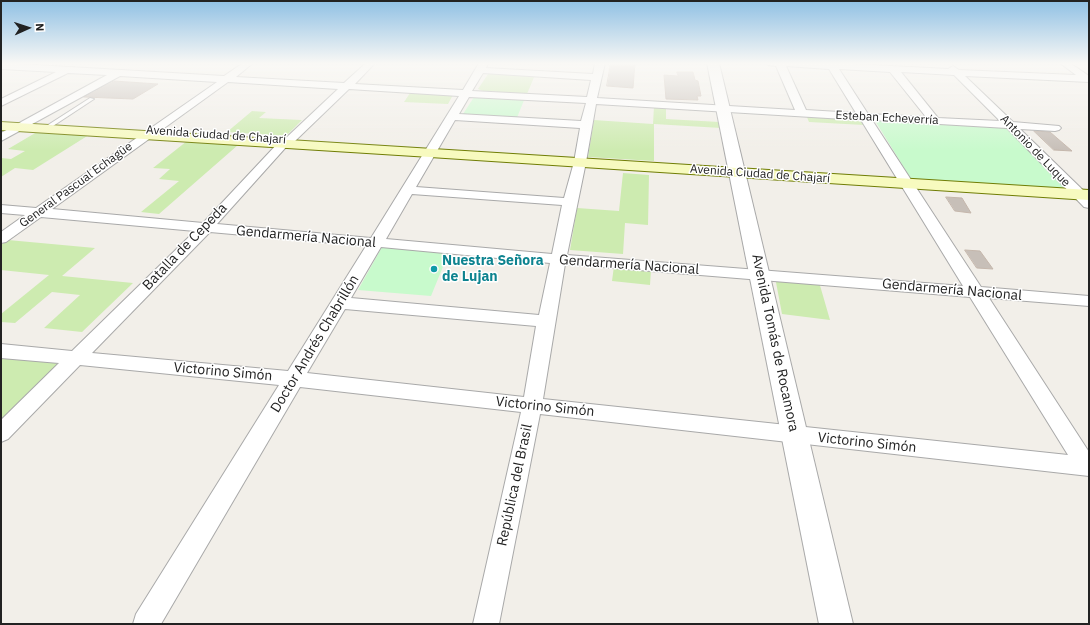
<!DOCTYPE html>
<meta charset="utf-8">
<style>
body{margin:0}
#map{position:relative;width:1090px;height:625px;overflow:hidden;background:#f2efe9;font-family:"IBM Plex Sans",sans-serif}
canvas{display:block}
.frame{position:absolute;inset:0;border:2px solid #222;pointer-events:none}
.north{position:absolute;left:8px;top:8px;width:40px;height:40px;-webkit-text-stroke:3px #fff;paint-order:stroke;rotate:87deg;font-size:11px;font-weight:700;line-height:16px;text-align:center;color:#222}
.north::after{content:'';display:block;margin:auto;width:14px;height:18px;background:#222;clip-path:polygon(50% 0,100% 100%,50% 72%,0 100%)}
</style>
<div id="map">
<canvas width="1090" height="625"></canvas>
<div class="frame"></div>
<div class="north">N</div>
</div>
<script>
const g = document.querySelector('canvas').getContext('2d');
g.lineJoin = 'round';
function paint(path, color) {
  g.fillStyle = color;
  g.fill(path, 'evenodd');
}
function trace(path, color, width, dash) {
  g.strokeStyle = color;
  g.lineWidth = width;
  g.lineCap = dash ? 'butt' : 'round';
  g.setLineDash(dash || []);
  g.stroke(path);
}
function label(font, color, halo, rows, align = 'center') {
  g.font = font + ' "IBM Plex Sans",sans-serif';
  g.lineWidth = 3;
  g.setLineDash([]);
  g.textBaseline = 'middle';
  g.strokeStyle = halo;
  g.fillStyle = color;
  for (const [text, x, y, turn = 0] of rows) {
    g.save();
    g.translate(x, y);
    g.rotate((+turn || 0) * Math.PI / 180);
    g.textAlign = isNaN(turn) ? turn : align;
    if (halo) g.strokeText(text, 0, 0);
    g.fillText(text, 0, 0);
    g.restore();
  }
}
paint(new Path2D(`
 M491 73 535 75 527 94 483 91 478 89 488 74Z
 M410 93 453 95 448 104 404 102Z
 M654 106 666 107V119L720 122 721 128 654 124V161L588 157 594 120 653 124Z
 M252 111 266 112 259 118 302 120 286 136 227 132Z
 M806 115 859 118 864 125 809 122Z
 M42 129 92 133 33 170 15 168 1 177V158L11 159 25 151 8 149Z
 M187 141 238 145 159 214 141 212 179 181 159 179 170 169 153 168Z
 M623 173 649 175 648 225 625 223 623 254 570 250 577 208 619 211Z
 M8 240 95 248 62 276 133 283 82 332 44 328 80 295 52 292 15 323 1 322V314L49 275 1 270V245Z
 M614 266 651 270 650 285 612 281Z
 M775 277 819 282 830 320 782 314Z
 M1 357 59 363 1 421Z`), '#cdebb0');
paint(new Path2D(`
 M474 97 525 98 516 120 468 117 463 114Z
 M874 119 1005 127 1067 189 911 179Z
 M382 247 449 252 431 296 358 290Z`), '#c8facc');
const building = new Path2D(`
 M611 63H635L633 88 607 86Z
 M677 72H693L695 80 698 81 701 96H697L698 100 666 99 664 75 678 76Z
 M114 81 158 84 133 99 84 97Z
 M1034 131 1050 132 1072 151 1054 150Z
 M946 197 962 198 971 213 955 211Z
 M965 250 980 251 993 269 977 268Z`);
paint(building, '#c7bfb8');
trace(building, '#c4b6ab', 1);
const service = new Path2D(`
 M90 98 94 99 53 126 48 125Z`);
const minor = new Path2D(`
 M1 63 224 76 243 63H253L236 77 344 83 366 63H375L355 84 463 90 479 63H488L486 68 593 74 595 63H605L597 98 795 110 776 66 768 65 767 63H835L948 69 953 66 959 70 1076 75 1060 63H1070L1089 76V82L965 76 1013 122 1059 126 1061 128 1059 130 1055 131 1020 129 1089 196V208L1084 207 1007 128 872 120 981 287 1089 296V306L989 298 1089 452V476L540 414 499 624H473L521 412 300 387 161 624H133L136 614 279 385 80 365 8 439 1 442V420L59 363 1 358V344L72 351 195 231 41 217 6 242 1 243V232L25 215 1 213V205L36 208 217 82 120 76 1 141V133L107 75 68 73 1 106V99L56 72 1 69ZM786 66 829 69 856 113 806 110ZM839 69 890 72 926 117 868 114ZM901 72 954 75 1000 121 938 118ZM483 73 591 80 587 97 472 91ZM228 82 338 89 287 137 279 142 203 223 52 209ZM349 89 459 96 371 238 217 224 287 146 295 141ZM469 97 586 103 581 121 459 114ZM596 104 861 120 963 286 567 255 586 162ZM455 120 580 128 574 162 564 198 416 187ZM412 194 562 205 552 254 386 239ZM210 232 366 246 288 371 92 353ZM381 247 550 263 539 315 351 298ZM565 264 970 297 1068 455 543 399ZM345 309 536 326 524 397 307 373Z`);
const tertiary = new Path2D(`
 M707 63H719L853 624H819Z`);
const secondary = new Path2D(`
 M1 122 1089 190V200L430 157 1 130Z`);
trace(service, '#a9a9a9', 2);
trace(minor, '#a9a9a9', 2);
trace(tertiary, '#a9a9a9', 2);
trace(secondary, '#707d05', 2);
paint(service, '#fff');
paint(minor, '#fff');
paint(tertiary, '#fff');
paint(secondary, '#f7fabf');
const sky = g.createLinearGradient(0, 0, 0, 151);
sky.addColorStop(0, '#8fc0e4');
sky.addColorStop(0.42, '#f9f8f5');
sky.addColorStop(1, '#f9f8f500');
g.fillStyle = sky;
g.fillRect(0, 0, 1090, 151);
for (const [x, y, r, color] of [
 [434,269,4,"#0f9aa8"]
]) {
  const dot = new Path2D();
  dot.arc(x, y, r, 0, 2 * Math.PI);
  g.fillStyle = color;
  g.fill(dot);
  trace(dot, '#fff', 1.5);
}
label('12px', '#222', '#fff', [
 ["Esteban Echeverría",887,118,3],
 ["Avenida Ciudad de Chajarí",216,135,4],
 ["Antonio de Luque",1035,151,46],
 ["Avenida Ciudad de Chajarí",760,174,4],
 ["General Pascual Echagüe",76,185,-36]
]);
label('14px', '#222', '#fff', [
 ["Gendarmería Nacional",306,237,5],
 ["Batalla de Cepeda",185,247,-46],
 ["Gendarmería Nacional",629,265,4],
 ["Gendarmería Nacional",952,290,5],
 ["Avenida Tomás de Rocamora",775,343,78],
 ["Doctor Andrés Chabrillón",315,344,-59],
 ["Victorino Simón",223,372,5],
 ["Victorino Simón",545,407,6],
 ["Victorino Simón",867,443,6],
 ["República del Brasil",515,485,-78]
]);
label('bold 14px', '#0d838f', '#fff', [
 ["Nuestra Señora",442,261],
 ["de Lujan",442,277]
], 'left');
</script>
